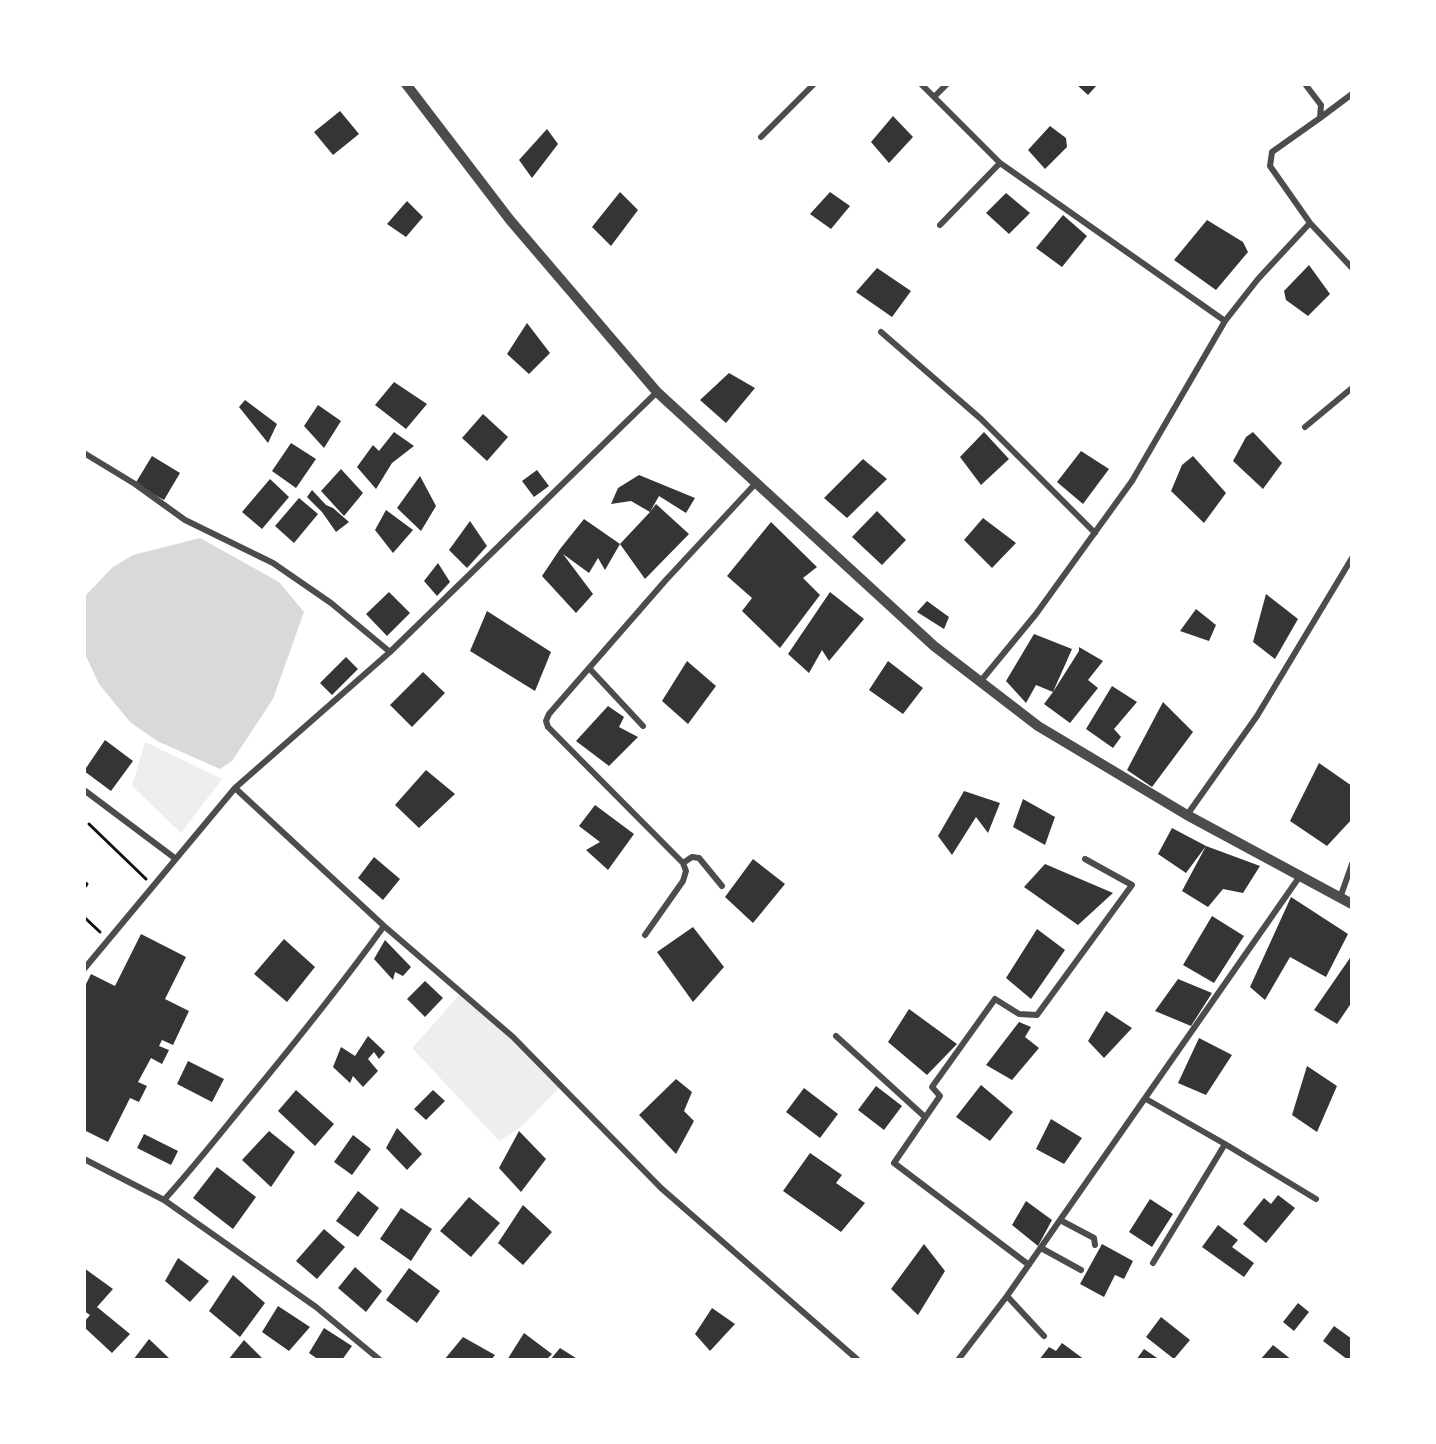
<!DOCTYPE html>
<style>
body{margin:0}
#map{position:relative;width:1436px;height:1444px;overflow:hidden;background:#fff;font-family:Spectral,serif}
canvas{display:block}
.frame{position:absolute;inset:0;border:86px solid #fff;pointer-events:none}
</style>
<div id="map">
<canvas width="1436" height="1444"></canvas>
<div class="frame"></div>
</div>
<script>
const g = document.querySelector('canvas').getContext('2d');
g.lineJoin = 'round';
function paint(path, color) {
  g.fillStyle = color;
  g.fill(path, 'evenodd');
}
function trace(path, color, width, dash) {
  g.strokeStyle = color;
  g.lineWidth = width;
  g.lineCap = dash ? 'butt' : 'round';
  g.setLineDash(dash || []);
  g.stroke(path);
}
paint(new Path2D(`
 M145 742 222 779 181 833 132 786Z
 M461 993 561 1086 520 1128 499 1141 412 1048Z`), '#eee');
paint(new Path2D(`
 M200 538 279 582 304 612 273 699 232 761 220 769 157 741 130 722 99 684 84 652V597L113 567 133 555Z`), '#d9d9d9');
paint(new Path2D(`
 M1076 84H1098L1088 95Z
 M340 111 359 134 333 155 314 132Z
 M893 116 913 137 889 163 871 142Z
 M1050 126 1066 138 1067 147 1045 169 1028 150Z
 M547 129 558 144 532 178 519 160Z
 M620 192 638 210 611 246 592 227Z
 M830 192 850 206 831 229 810 214Z
 M1006 193 1030 213 1009 234 986 213Z
 M407 201 423 217 406 237 387 224Z
 M1063 215 1087 236 1062 267 1036 248Z
 M1207 220 1243 242 1248 252 1216 290 1174 260Z
 M1309 265 1330 294 1308 316 1286 300 1284 291Z
 M877 268 911 291 892 317 856 292Z
 M527 323 550 353 529 374 507 354Z
 M729 373 755 388 726 423 700 400Z
 M394 382 427 404 406 429 375 405Z
 M245 400 277 424 268 443 239 407Z
 M318 405 341 421 324 448 304 426Z
 M483 414 508 437 487 461 462 438Z
 M394 432 414 446 392 463 376 489 357 467 373 445 379 451Z
 M984 432 1009 459 981 485 960 457Z
 M1253 432 1282 463 1263 489 1233 461 1246 437Z
 M291 443 316 459 296 488 272 471Z
 M1081 451 1109 469 1083 504 1057 482Z
 M152 456 180 473 164 500 135 484Z
 M1193 456 1226 493 1204 523 1171 491 1182 465Z
 M863 459 887 479 847 518 824 498Z
 M341 469 363 493 344 516 321 491Z
 M537 470 549 486 534 497 522 481Z
 M639 475 695 498 686 513 659 496 650 512 656 504 689 534 645 579 620 544 605 570 598 558 589 573 563 554 593 594 576 613 542 576 560 549 584 519 620 544 650 512 631 501 611 504 618 488Z
 M420 476 436 506 421 531 397 508Z
 M270 479 289 497 262 529 242 512Z
 M312 490 326 505 333 508 349 522 336 532 322 512 307 497Z
 M299 498 318 514 294 543 275 526Z
 M386 510 413 530 393 553 375 530Z
 M877 511 906 540 882 565 852 537Z
 M983 518 1016 543 992 568 964 540Z
 M470 521 487 546 467 568 449 550Z
 M771 522 817 567 803 578 820 595 780 648 742 611 752 598 727 576Z
 M438 563 450 582 437 596 424 581Z
 M389 592 410 613 387 636 366 614Z
 M830 592 864 619 829 661 822 650 809 673 788 654Z
 M1266 594 1298 619 1275 659 1253 642Z
 M927 601 949 617 944 629 917 612Z
 M1196 609 1216 625 1209 641 1180 631Z
 M487 611 551 652 535 691 470 651Z
 M1034 634 1072 649 1053 692 1079 651V647L1103 661 1088 680 1098 688 1070 723 1044 704 1053 692 1036 685 1026 703 1006 681Z
 M346 657 358 669 332 695 320 683Z
 M687 661 716 686 688 724 662 701Z
 M888 661 923 688 903 714 869 690Z
 M423 672 445 693 412 727 390 705Z
 M1112 686 1137 702 1114 729 1121 737 1113 748 1086 729Z
 M1163 702 1193 732 1152 787 1127 770Z
 M608 706 624 717 619 727 638 737 609 766 576 741Z
 M105 740 133 761 111 791 84 771Z
 M1319 763 1352 786V819L1327 846 1290 821Z
 M426 770 455 794 419 828 395 805Z
 M964 791 1000 803 988 833 976 817 952 855 938 836Z
 M1023 799 1055 817 1045 845 1013 827Z
 M595 805 634 834 608 870 586 850 600 842 579 826Z
 M1172 828 1206 846 1186 873 1158 854Z
 M1206 846 1260 866 1243 893 1223 889 1208 907 1182 891Z
 M374 857 400 879 383 900 358 878Z
 M753 859 785 884 753 923 725 897Z
 M1045 864 1113 893 1078 925 1024 887Z
 M1291 897 1348 934 1326 977 1290 957 1265 1000 1250 987Z
 M1212 916 1244 936 1214 983 1183 965Z
 M693 927 724 967 693 1002 657 952Z
 M1037 929 1065 950 1031 999 1006 978Z
 M141 934 186 957 165 999 189 1011 173 1045 162 1040 159 1046 169 1050 162 1064 151 1058 138 1082 147 1086 139 1102 130 1098 108 1142 84 1130V988L91 974 115 986Z
 M284 939 315 967 287 1002 254 974Z
 M385 940 411 967 403 976 395 972 393 980 374 959Z
 M1352 955V1002L1337 1024 1314 1010Z
 M1178 979 1212 993 1191 1026 1155 1011Z
 M425 981 443 998 425 1017 407 999Z
 M909 1009 957 1044 927 1075 888 1042Z
 M1106 1011 1132 1028 1104 1058 1088 1041Z
 M1019 1022 1031 1027 1025 1037 1039 1048 1012 1080 986 1065Z
 M368 1036 385 1052 379 1059 374 1052 368 1059 378 1071 363 1087 353 1076 350 1083 333 1067 341 1047 355 1056Z
 M1199 1038 1232 1055 1206 1095 1178 1083Z
 M188 1061 224 1079 212 1102 177 1084Z
 M1307 1066 1337 1086 1317 1132 1292 1115Z
 M676 1079 692 1092 684 1111 694 1121 676 1154 639 1115Z
 M981 1085 1013 1112 990 1141 956 1117Z
 M876 1086 902 1106 884 1130 858 1110Z
 M804 1088 838 1114 820 1138 786 1112Z
 M296 1090 334 1124 315 1146 278 1111Z
 M433 1090 445 1101 426 1120 414 1109Z
 M1051 1119 1082 1138 1064 1164 1036 1149Z
 M397 1128 422 1154 407 1170 386 1148Z
 M269 1131 295 1152 271 1187 242 1160Z
 M519 1131 546 1159 521 1192 499 1168Z
 M144 1134 178 1151 171 1165 137 1148Z
 M353 1135 371 1149 352 1175 334 1162Z
 M810 1153 842 1175 836 1183 865 1203 841 1232 783 1191Z
 M217 1167 256 1197 233 1229 193 1198Z
 M358 1191 379 1208 358 1237 336 1221Z
 M1278 1195 1295 1208 1266 1243 1243 1224 1264 1198 1271 1204Z
 M469 1197 500 1223 471 1257 440 1231Z
 M1150 1199 1173 1214 1152 1247 1129 1232Z
 M1026 1201 1052 1220 1038 1246 1012 1225Z
 M523 1205 552 1232 523 1265 498 1243Z
 M401 1208 432 1229 411 1261 380 1239Z
 M1218 1225 1238 1240 1232 1247 1254 1263 1244 1277 1202 1247Z
 M324 1229 345 1247 317 1279 296 1261Z
 M924 1244 945 1271 918 1315 891 1289Z
 M1102 1244 1133 1261 1124 1279 1115 1275 1104 1297 1080 1284Z
 M178 1258 209 1281 190 1302 165 1281Z
 M355 1267 382 1291 366 1312 338 1288Z
 M84 1268 113 1289 97 1307 130 1334 112 1353 84 1327V1322L90 1315 84 1311Z
 M409 1268 440 1291 417 1323 386 1300Z
 M233 1275 265 1303 240 1337 209 1311Z
 M1298 1303 1309 1312 1294 1331 1283 1322Z
 M278 1306 310 1327 289 1351 262 1332Z
 M712 1308 735 1324 710 1351 695 1334Z
 M1161 1317 1190 1340 1174 1359 1146 1337Z
 M1334 1326 1352 1339V1360H1348L1323 1341Z
 M324 1328 352 1346 342 1360H319L309 1353Z
 M524 1333 552 1354 546 1360H507Z
 M463 1337 495 1355 491 1360H444Z
 M149 1339 171 1360H133Z
 M244 1340 264 1360H228Z
 M1062 1343 1085 1360H1039L1049 1347 1056 1351Z
 M1273 1345 1292 1360H1260Z
 M560 1348 579 1360H550Z
 M1144 1349 1160 1360H1136Z`), '#353535');
trace(new Path2D(`
 M89 824 146 879
 M84 882 87 884 84 888
 M84 917 100 932`), '#111', 3);
trace(new Path2D(`
 M921 84 1000 163 1225 321
 M1305 84 1321 105 1320 118 1272 152 1270 166 1310 223 1352 268
 M934 97 947 84
 M1320 118 1352 94
 M761 137 814 84
 M940 225 1000 163
 M881 332 981 419 1095 533
 M1305 427 1352 388
 M84 453 135 484 185 520 273 563 331 603 390 652
 M589 668 643 726
 M980 682 1036 614 1132 481 1225 321 1258 279 1310 223
 M235 788 384 926 513 1037 661 1188 858 1360
 M84 790 176 859
 M1187 815 1257 716 1352 558
 M683 863 692 857 699 858 722 886
 M1340 898 1352 864
 M645 935 683 881 686 871 683 863 548 727 546 721 549 714 665 581 756 483
 M84 969 235 788 390 652 657 392
 M836 1036 925 1117
 M1146 1099 1225 1144 1153 1263
 M1225 1144 1316 1199
 M84 1159 164 1200 316 1307 380 1360
 M164 1200C193 1168 219 1135 246 1102 294 1044 340 987 384 926
 M1060 1220 1094 1238 1095 1245
 M1041 1248 1081 1270
 M1029 1265 894 1163 940 1096 932 1087 995 999 1019 1014 1037 1015 1132 885 1085 859
 M1007 1296 1044 1336
 M958 1360 1007 1296 1300 876`), '#4c4c4c', 6);
trace(new Path2D(`
 M406 84 510 220 657 392 934 646 1038 726 1187 815 1352 904`), '#4c4c4c', 10);
</script>
